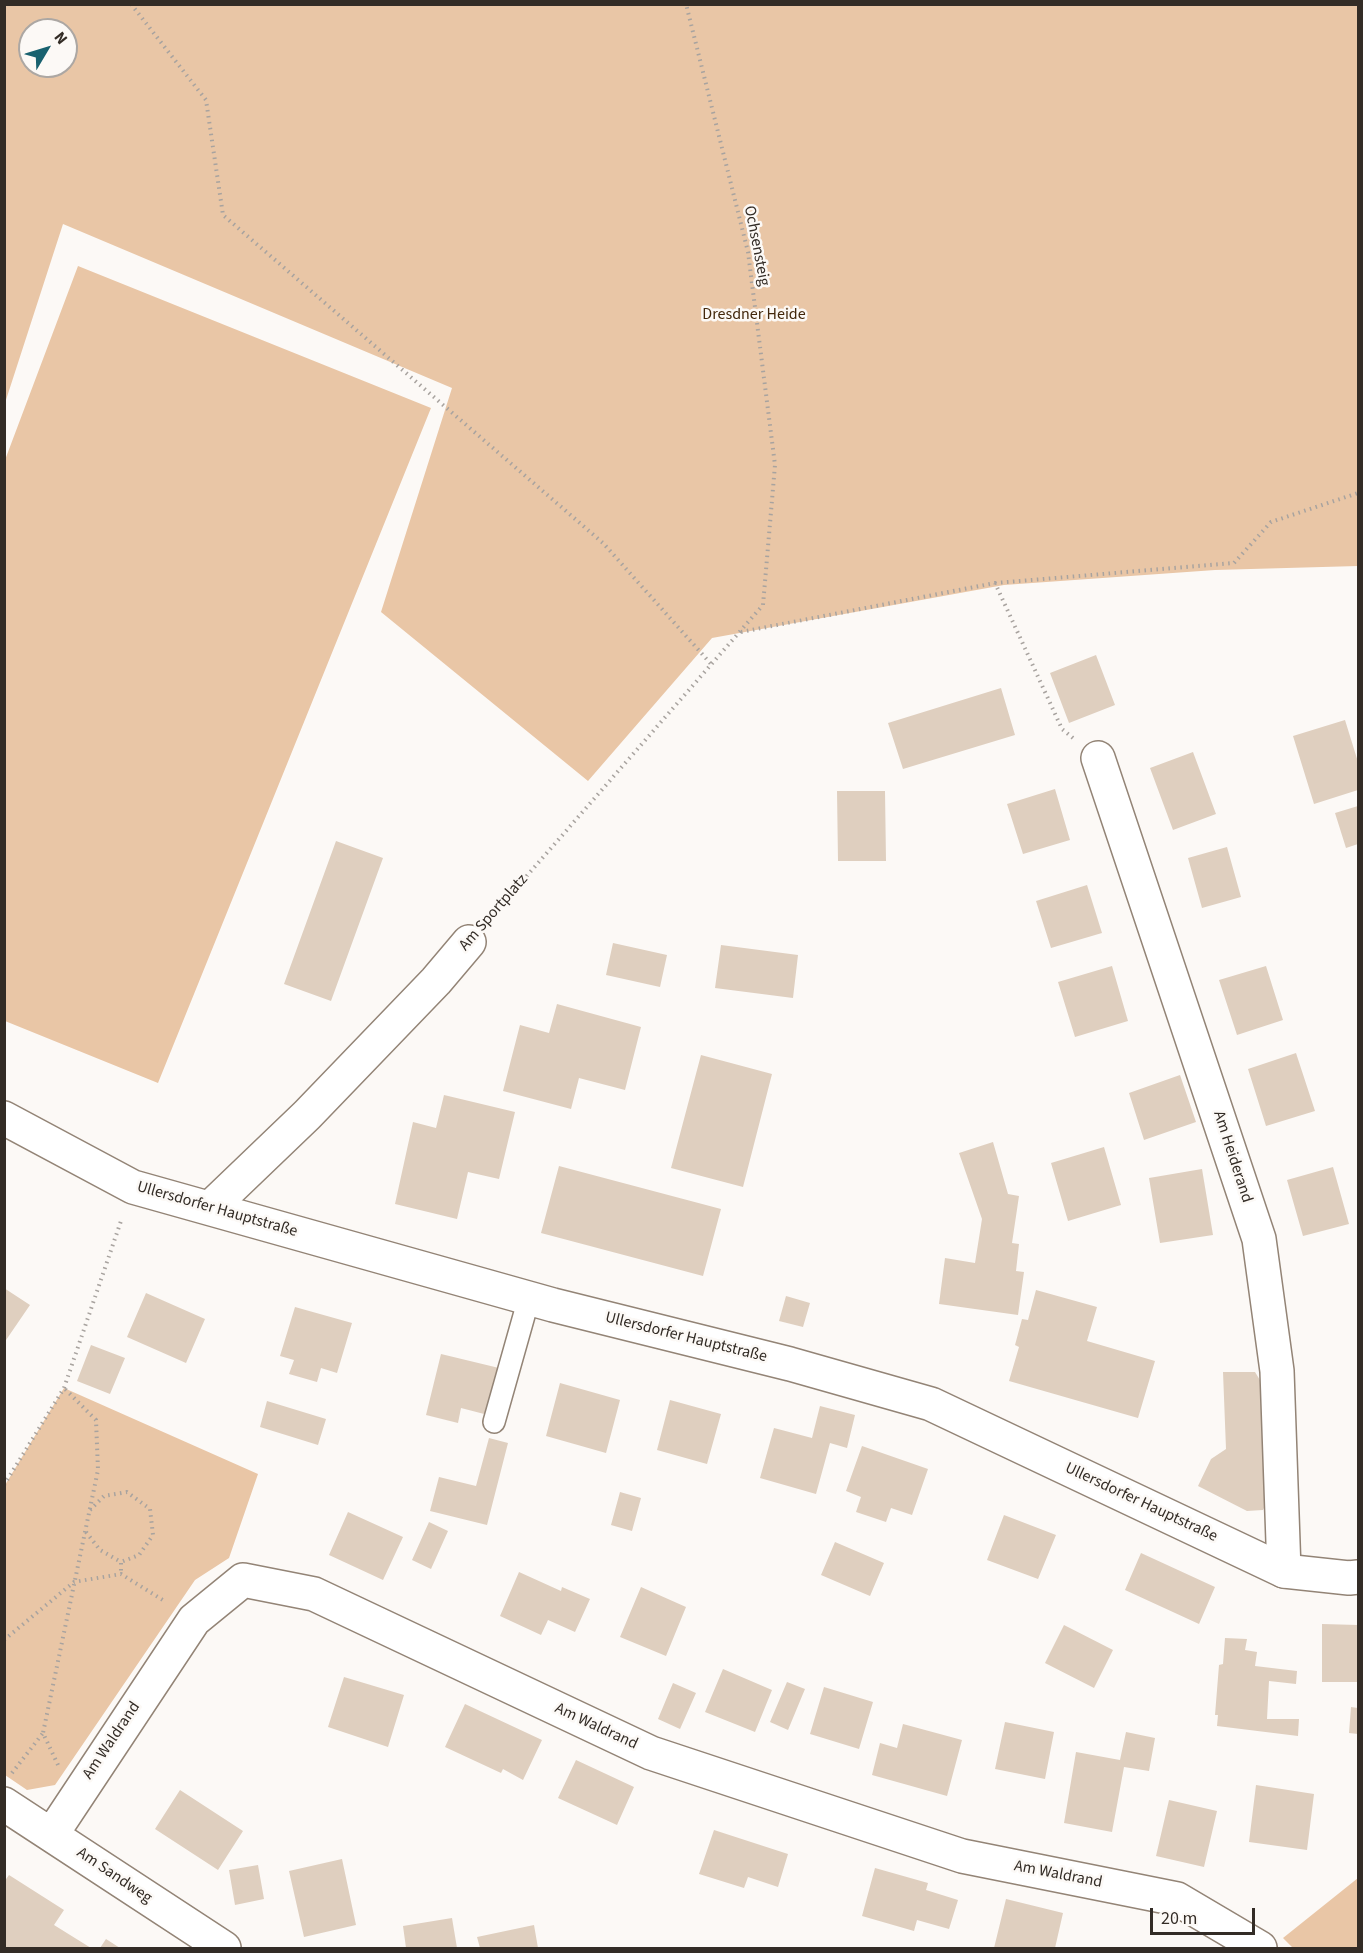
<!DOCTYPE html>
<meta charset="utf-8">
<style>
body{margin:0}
#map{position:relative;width:1363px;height:1953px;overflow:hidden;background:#fcf9f6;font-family:"Source Sans 3",sans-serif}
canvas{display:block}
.frame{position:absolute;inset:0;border:6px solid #332c26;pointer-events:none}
.north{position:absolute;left:18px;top:18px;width:60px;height:60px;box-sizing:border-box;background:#fcf9f6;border:2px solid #aca7a3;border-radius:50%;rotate:52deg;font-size:16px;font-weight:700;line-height:24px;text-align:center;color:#332c26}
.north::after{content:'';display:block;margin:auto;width:21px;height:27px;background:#18616f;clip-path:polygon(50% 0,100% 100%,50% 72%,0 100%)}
.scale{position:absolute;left:1150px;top:1908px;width:105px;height:27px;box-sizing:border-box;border:3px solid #332c26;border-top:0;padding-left:8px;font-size:18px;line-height:21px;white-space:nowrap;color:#332c26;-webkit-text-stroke:4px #fcf9f6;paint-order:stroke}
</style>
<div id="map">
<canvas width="1363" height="1953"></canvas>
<div class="frame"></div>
<div class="north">N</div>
<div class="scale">20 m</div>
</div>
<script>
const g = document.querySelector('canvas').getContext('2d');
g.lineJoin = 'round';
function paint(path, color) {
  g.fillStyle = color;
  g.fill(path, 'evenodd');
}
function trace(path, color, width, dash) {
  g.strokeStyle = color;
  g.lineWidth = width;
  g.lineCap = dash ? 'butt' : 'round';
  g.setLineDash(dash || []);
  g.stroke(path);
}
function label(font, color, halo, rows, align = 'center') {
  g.font = font + ' "Source Sans 3",sans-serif';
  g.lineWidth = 5;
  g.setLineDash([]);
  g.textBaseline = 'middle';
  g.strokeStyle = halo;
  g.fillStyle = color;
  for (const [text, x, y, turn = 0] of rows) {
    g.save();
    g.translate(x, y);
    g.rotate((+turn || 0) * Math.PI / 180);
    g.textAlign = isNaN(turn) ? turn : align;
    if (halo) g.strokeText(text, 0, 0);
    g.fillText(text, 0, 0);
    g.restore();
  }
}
paint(new Path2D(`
 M5 4 1358 5V566L1215 570 1004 585 712 638 588 781 381 612 452 388 63 224 5 403ZM30 30H66V66H30Z
 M78 266 431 408 158 1083 5 1021V460Z
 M64 1388 258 1474 229 1558 195 1580 55 1785 27 1790 5 1775V1485Z
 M1358 1878V1948H1293L1283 1938Z`), '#e9c6a6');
paint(new Path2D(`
 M1096 655 1115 705 1069 723 1050 673Z
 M1001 688 1015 735 903 769 888 723Z
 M1345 720 1358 762V790L1314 804 1293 736Z
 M1193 752 1216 814 1173 830 1150 768Z
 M1055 789 1070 840 1023 854 1007 804Z
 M837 791H885L886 861H838Z
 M1358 806V844L1346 848 1335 813Z
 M336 841 383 858 331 1001 284 984Z
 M1227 847 1241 897 1202 908 1188 858Z
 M1087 885 1102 933 1051 948 1036 901Z
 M613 943 667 955 660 987 606 975Z
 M721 945 798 955 793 998 715 988Z
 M1112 966 1128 1021 1075 1037 1058 982Z
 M1266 966 1283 1020 1237 1035 1219 980Z
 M557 1004 641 1027 625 1090 579 1078 571 1109 503 1091 520 1025 549 1033Z
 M1296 1053 1315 1111 1266 1126 1248 1069Z
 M701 1055 772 1074 743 1187 671 1168Z
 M1180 1075 1196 1122 1144 1140 1129 1093Z
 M444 1095 515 1112 499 1179 468 1172 457 1219 395 1204 413 1122 436 1128Z
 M993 1142 1008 1194 1019 1196 1012 1243 1019 1244 1016 1271 1024 1272 1018 1315 939 1304 945 1258 975 1263 982 1219 959 1153Z
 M1104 1147 1121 1205 1068 1221 1051 1163Z
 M559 1166 721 1209 703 1276 541 1233Z
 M1333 1167 1349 1224 1303 1236 1287 1180Z
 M1202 1169 1213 1235 1160 1243 1149 1178Z
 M4 1288 30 1305 4 1343Z
 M1036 1290 1097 1307 1087 1341 1155 1361 1138 1418 1009 1381 1019 1347 1015 1345 1022 1319 1028 1320Z
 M146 1293 205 1319 186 1363 127 1337Z
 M786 1296 810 1303 803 1327 779 1321Z
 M295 1307 352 1323 337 1373 321 1368 317 1382 289 1374 294 1360 280 1356Z
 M91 1345 125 1358 110 1394 77 1381Z
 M441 1354 499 1368 488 1415 461 1408 458 1423 426 1415Z
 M1223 1372H1255L1263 1385 1269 1498 1263 1510 1247 1511 1198 1486 1211 1459 1226 1449Z
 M560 1383 620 1400 606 1453 546 1436Z
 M670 1400 721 1414 707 1464 657 1450Z
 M267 1401 326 1419 318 1445 260 1427Z
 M820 1406 855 1415 847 1448 830 1443 816 1494 760 1478 774 1428 812 1438Z
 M489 1438 508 1443 487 1525 430 1511 439 1477 476 1486Z
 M862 1446 928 1469 912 1515 891 1508 886 1522 856 1512 861 1497 846 1491Z
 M620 1492 641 1498 632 1531 611 1525Z
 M348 1512 403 1537 383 1580 329 1555Z
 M1004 1515 1056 1535 1038 1579 987 1560Z
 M429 1522 448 1531 431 1569 412 1560Z
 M835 1542 884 1563 870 1596 821 1575Z
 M1141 1553 1215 1587 1199 1624 1125 1590Z
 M519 1572 561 1591 562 1587 590 1599 575 1632 548 1620 541 1635 500 1616Z
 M641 1587 686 1607 666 1656 620 1637Z
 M1322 1624 1358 1625V1682H1322Z
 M1064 1625 1113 1650 1094 1688 1045 1663Z
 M1225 1638 1247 1639 1245 1650 1257 1652 1255 1666 1297 1671 1296 1684 1269 1681 1267 1719H1299L1298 1736 1217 1726 1218 1715H1215L1219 1665 1223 1664Z
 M723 1669 772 1690 755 1732 705 1712Z
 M344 1677 404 1695 388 1747 328 1727Z
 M787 1682 805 1689 788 1730 770 1722Z
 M673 1683 696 1693 680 1729 658 1719Z
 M824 1687 873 1702 859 1749 810 1734Z
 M465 1704 542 1740 523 1780 503 1769 501 1773 445 1747Z
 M1351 1707 1358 1708V1734L1349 1733Z
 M1005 1722 1054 1732 1045 1779 995 1769Z
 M903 1724 962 1740 947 1796 872 1775 880 1743 897 1748Z
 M1126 1732 1155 1738 1149 1771 1124 1767 1112 1832 1064 1823 1076 1752 1120 1760Z
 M576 1760 634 1787 617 1825 558 1798Z
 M1256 1785 1314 1794 1307 1850 1249 1842Z
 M180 1790 243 1831 218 1870 155 1829Z
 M1169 1800 1217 1811 1204 1867 1156 1856Z
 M714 1830 788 1854 778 1887 748 1877 744 1888 699 1874Z
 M342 1859 356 1925 304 1937 289 1871Z
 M258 1865 264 1899 235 1905 229 1870Z
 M875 1868 928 1883 926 1890 958 1900 949 1929 917 1920 914 1931 862 1916Z
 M9 1875 64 1910 54 1925 91 1948H4V1882Z
 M1006 1899 1063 1913 1055 1948H994Z
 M452 1918 457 1948H406L403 1926Z
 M534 1925 538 1948H480L477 1937Z
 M106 1939 120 1948H100Z`), '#dfcfbf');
const lane = new Path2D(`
 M494 1422 529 1298`);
const street = new Path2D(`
 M1098 758 1259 1239 1277 1371 1284 1571
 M210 1208 307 1115 436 981 469 942
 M4 1804 224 1948
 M52 1834 194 1620 243 1580 314 1594 651 1753 962 1856 1177 1899 1260 1948`);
const secondary = new Path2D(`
 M4 1118 133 1187 553 1305 790 1364 931 1404 1284 1571 1349 1578 1358 1577`);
trace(lane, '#938476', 24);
trace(street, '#938476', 36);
trace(secondary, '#938476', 36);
trace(new Path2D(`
 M131 4 206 100 223 215 603 543 711 664
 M995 583 1234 563 1271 522 1358 493
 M741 632 995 583 1062 729 1073 738
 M491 917 763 605 775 465 748 252 686 4
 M4 1485 64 1388 122 1218
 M90 1510 104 1496 127 1492 150 1509 153 1535 139 1555 121 1562
 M86 1532 100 1550 121 1562V1574
 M4 1640 74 1582 121 1574 166 1602
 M58 1765 43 1733 98 1470 96 1420 64 1388
 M12 1773 43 1733`), '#a8a39f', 4, [1.5, 4.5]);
trace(lane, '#fff', 21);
trace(street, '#fff', 33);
trace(secondary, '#fff', 33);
label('16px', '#332c26', '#fcf9f6', [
 ["Ochsensteig",756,246,79],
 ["Am Sportplatz",494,913,-49],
 ["Am Heiderand",1232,1157,72],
 ["Ullersdorfer Hauptstraße",217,1210,16],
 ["Ullersdorfer Hauptstraße",686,1338,14],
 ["Ullersdorfer Hauptstraße",1141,1503,25],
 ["Am Waldrand",596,1727,25],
 ["Am Waldrand",112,1741,-56],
 ["Am Waldrand",1058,1875,11],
 ["Am Sandweg",114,1876,34]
]);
label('16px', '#42270b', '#fcf9f6', [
 ["Dresdner Heide",754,315]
]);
</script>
